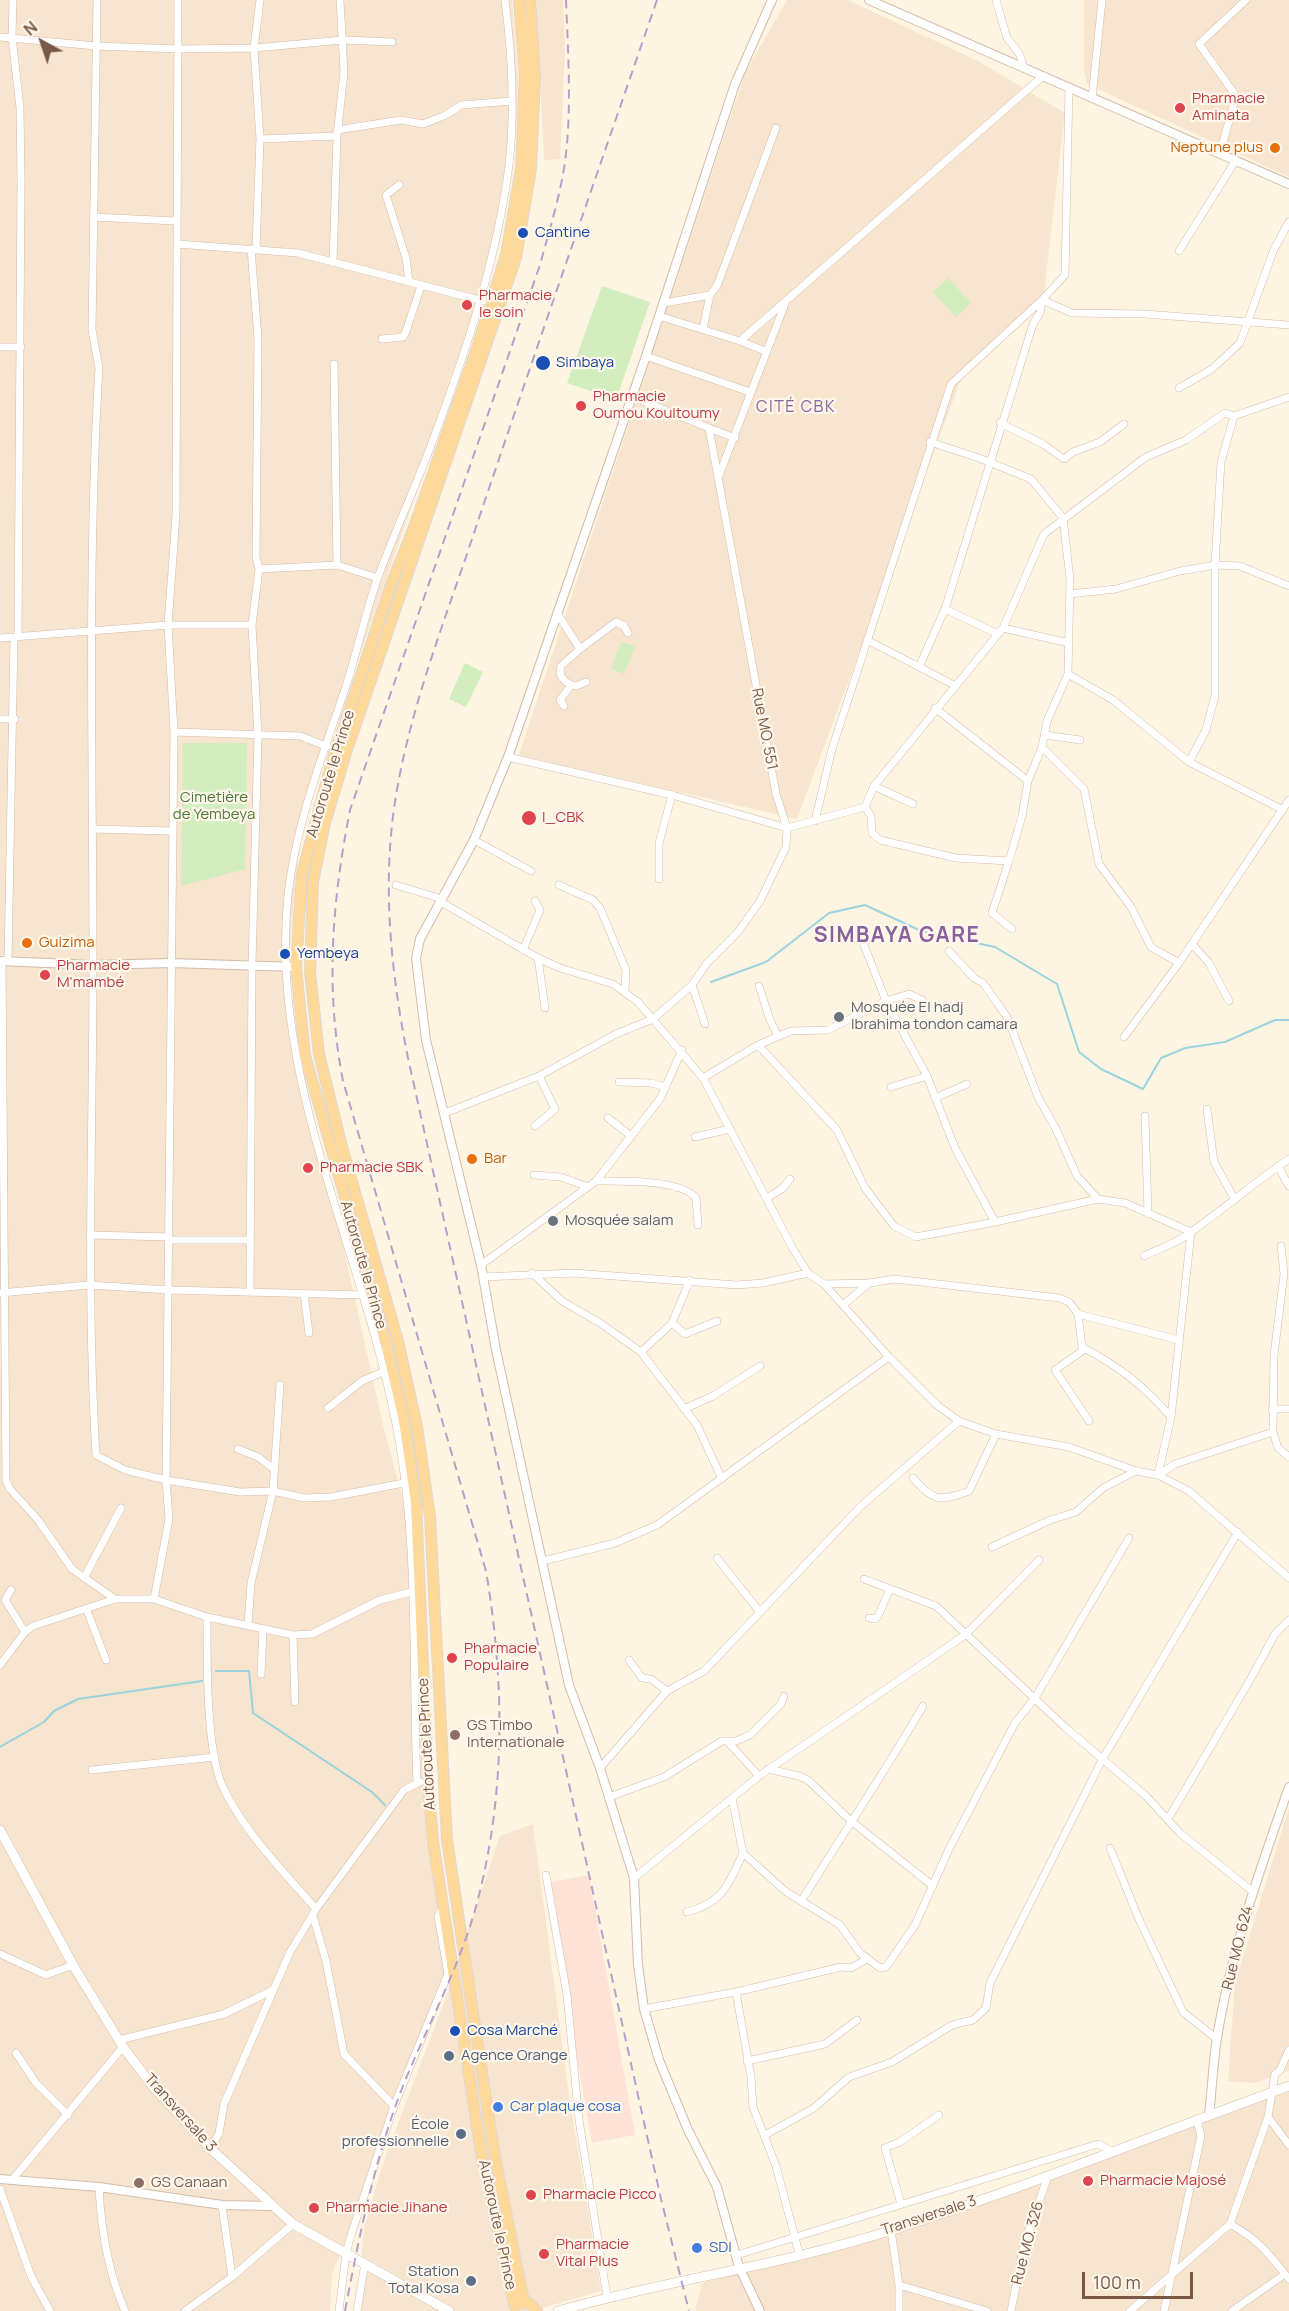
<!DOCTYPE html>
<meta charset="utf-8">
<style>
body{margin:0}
#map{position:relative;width:1289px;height:2311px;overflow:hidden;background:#fef4e2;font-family:Manrope,sans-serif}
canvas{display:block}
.north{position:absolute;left:12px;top:12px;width:60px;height:60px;-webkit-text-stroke:4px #fff7eb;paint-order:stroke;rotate:320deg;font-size:16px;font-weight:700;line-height:24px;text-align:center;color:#795846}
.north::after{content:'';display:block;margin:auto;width:21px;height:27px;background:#795846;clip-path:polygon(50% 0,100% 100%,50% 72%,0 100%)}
.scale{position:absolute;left:1082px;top:2272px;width:111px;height:27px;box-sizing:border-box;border:3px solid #795846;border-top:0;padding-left:8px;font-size:18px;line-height:21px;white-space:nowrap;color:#795846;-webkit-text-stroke:4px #fff7eb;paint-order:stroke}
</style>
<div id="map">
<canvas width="1289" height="2311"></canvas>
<div class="north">N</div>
<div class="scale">100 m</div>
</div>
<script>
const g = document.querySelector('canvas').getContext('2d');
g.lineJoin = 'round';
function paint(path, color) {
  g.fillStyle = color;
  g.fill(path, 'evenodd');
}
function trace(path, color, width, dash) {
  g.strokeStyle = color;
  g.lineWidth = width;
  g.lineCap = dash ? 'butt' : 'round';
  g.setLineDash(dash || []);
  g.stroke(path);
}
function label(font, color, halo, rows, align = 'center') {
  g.font = font + ' Manrope,sans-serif';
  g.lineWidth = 4.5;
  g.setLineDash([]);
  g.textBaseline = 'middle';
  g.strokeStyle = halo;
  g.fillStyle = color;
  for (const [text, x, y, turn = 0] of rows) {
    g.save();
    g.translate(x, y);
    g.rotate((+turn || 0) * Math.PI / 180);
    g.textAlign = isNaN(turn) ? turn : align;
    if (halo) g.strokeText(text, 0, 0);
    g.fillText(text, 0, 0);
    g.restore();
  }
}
paint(new Path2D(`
 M0 0H512L520 104 487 290 301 824 286 990 383 1425 407 1514 419 1759 448 1970 438 2007 332 2274 330 2311H0Z
 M536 0H563L565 52 560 159 544 160Z
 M787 0H848L978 61 1065 113 1044 292 963 374 797 819 519 755 745 73Z
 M1084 0H1289V177L1087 84 1084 71Z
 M1289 1808V2071L1255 2083 1228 2081 1235 1983Z
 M533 1824 569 2096 601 2291 532 2311H357L364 2229 382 2166 443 2005 500 1836Z
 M1289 2090V2311H695L702 2283 968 2205Z`), '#f7e5d0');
paint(new Path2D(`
 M589 1875 635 2135 592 2143 546 1883Z`), '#ffe2d6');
paint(new Path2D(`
 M948 278 971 303 956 317 933 292Z
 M602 286 650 302 616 400 567 383Z
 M621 642 635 646 624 674 611 669Z
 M465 663 483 672 466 707 449 699Z
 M183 743H247L245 869 181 886Z`), '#d2eebf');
trace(new Path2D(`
 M711 982 766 962 829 913 865 905 921 931 995 947 1057 984 1079 1052 1101 1069 1143 1089 1161 1058 1185 1048 1225 1042 1275 1020H1289
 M216 1671H249L253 1713 372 1792 385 1805
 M0 1747 44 1722 54 1711 78 1699 202 1681`), '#9ad3dd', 2);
const minor = new Path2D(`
 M13 0 12 37 20 108 21 181 18 636
 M97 0 92 330 99 368C87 566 93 765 93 963 93 1127 86 1291 96 1455L125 1470 166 1480 240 1492 273 1491 304 1498 331 1497 404 1483
 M996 0 1007 38 1019 53 1024 67
 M0 37 96 46 179 49 254 48 343 40 392 42
 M1092 98 1102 0
 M337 130 401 120 423 124 446 115 461 105 512 101
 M260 139 337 136
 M1220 153 1236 96 1199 44 1246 0
 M399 185 386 195 406 258 409 282
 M93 217 176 221
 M177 244 298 253 483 301
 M256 249 260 139 254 48 260 0
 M1179 251 1236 160
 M333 263 337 136 344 72 340 0
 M664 303 710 295 717 286 776 128
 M659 316 740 341 1043 76
 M703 329 710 295
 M382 339 403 337 405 334 421 286
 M740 341 765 351
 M0 347H21
 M646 356 750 392
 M334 364 337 565
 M1179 388 1212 369 1240 343 1274 249 1289 222
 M1000 423 1043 444 1064 459 1073 452 1100 442 1124 424
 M709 428 735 438
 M930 442 979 458 1031 479 1063 518 1070 579 1068 674 1047 721 1042 747 1028 781
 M718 478 785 304
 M259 569 337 565 378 578
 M1070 594 1116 589 1180 571 1215 565 1240 566 1289 586
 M945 609 998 634
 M557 613 580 649 561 666C557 677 567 684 576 686L586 682
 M1003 628 1069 643
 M0 638 168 625H252
 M869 641 954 685
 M580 649 616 622 624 626 628 633
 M919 667 945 609 1033 324 1040 313 1042 300 1072 313 1145 314 1289 325
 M1068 674 1113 700 1189 762 1283 810
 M564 706 560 700 571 685
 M0 719H15
 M174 732 300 736 336 750
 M1045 735 1080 740
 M1042 747 1084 789 1099 864 1131 907 1151 947 1179 963
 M508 757 672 795 787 828 776 794 709 428 631 396
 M1189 762 1206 730 1215 696V565L1221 462 1234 416 1289 397
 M874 786 913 804
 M865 807 871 816 872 833 880 840 956 858 1009 861 1022 816 1028 781 935 708
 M815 821 832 749 951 384 1042 300 1065 275 1069 88
 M93 829 171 831
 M474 840 531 871
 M1009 861 992 913 1012 929
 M659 879V843L672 795
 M396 885 442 899
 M559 885 593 900 600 908 626 970 625 990
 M441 902 538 958 560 968 613 984 638 1002 703 1078 793 1249 808 1273 824 1284 889 1357 937 1405 959 1421 996 1434 1069 1447 1136 1471 1158 1475 1189 1491 1289 1578
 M1192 944 1209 963 1229 1001
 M864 945 886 1001 927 1076 955 1148 995 1222 1098 1199 1125 1203 1191 1232C1178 1243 1160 1248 1144 1256
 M523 950 540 910 535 901
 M949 951 974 978 983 983 1007 1017 1038 1097 1056 1129 1077 1176 1098 1199
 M538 958 545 1008
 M2 961 6 1480 10 1489 38 1520 72 1569 115 1599
 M8 961 14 637
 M692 985 705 1024
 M759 986 770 1020 778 1036
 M1124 1037 1179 963 1289 800
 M758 1045 791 1031 828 1030 886 1001 909 994 922 1000 928 1009
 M703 1078 758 1045 837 1130 865 1188 894 1226 916 1237 995 1222
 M619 1082 651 1083 666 1087
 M891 1087 927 1076
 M935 1098 967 1084
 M1207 1109 1214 1162 1235 1200
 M445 1113 539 1076 616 1034 653 1019 692 985 707 963 738 932 760 901 786 847 787 828 865 807 874 786 1003 628 1044 534 1146 457 1186 440 1225 413 1234 416
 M1145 1116 1148 1214
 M608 1118 631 1136
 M535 1126 555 1109 539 1076
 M695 1137 730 1129
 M1278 1166 1289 1186
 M534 1175 561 1177 588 1187
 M596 1181C619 1181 681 1179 696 1198L698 1225
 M767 1198 783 1188 790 1179
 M90 1235 169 1237
 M169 1240H250
 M1281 1246 1284 1274 1274 1355 1273 1432 1278 1448 1289 1457
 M481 1265 596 1181 660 1099 682 1050
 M532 1273 562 1301 600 1323 641 1352 697 1425 722 1479
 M483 1277 574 1273 737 1285 763 1283 808 1273
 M824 1284 869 1283 895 1279 1059 1298 1069 1302 1078 1314 1179 1340
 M250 1291 252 965 258 735 252 625 259 569 256 557 258 338 251 249
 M0 1293 89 1285 169 1290 363 1295
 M304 1293 309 1333
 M843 1305 869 1283
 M1078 1314 1082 1347C1120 1367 1143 1385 1171 1417
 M672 1323 685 1334 717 1321
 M1085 1349 1055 1370 1089 1421
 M641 1352 672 1323 690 1280
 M328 1408 362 1381 385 1371
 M684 1409 713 1396 760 1366
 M1272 1409H1289
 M238 1449 258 1457 274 1469
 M1158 1475 1171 1417 1191 1232C1225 1208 1255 1182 1289 1159
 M1158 1475 1175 1464 1273 1432
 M913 1478C933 1501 940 1502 969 1491L996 1434
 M992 1547 1050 1520 1076 1512 1103 1488 1136 1471
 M717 1558 759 1611
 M543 1561 615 1543 657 1525 889 1357
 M84 1578 121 1508
 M864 1579 936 1606 1066 1728 1146 1796 1180 1833 1252 1891
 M11 1590 5 1600 25 1632
 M154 1599 169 1519 166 1480 174 732 168 625 176 515 178 0
 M86 1608 106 1660
 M207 1617C207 1659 206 1748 222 1785 242 1830 284 1872 316 1909
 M869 1618 875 1619 878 1616 890 1589
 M248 1625 251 1583 273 1491 280 1385
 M293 1635 295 1702
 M629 1660 642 1678 651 1679 667 1691
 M0 1665 25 1632 33 1626 115 1599H154L207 1617 293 1635 312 1634 380 1600 411 1592
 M261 1674 263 1629
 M727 1741 759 1776
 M600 1768 667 1691 704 1671 861 1506 959 1421
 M768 1769 799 1776 808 1780 851 1821 933 1886
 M92 1770 215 1757
 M417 1782C412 1664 419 1541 396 1424 362 1248 269 1079 288 895 296 822 324 752 347 683 358 648 366 611 378 577 395 531 416 486 433 440 466 351 497 260 509 165 515 111 512 54 505 0
 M609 1797 664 1777 722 1741H736L750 1735 781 1704 784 1696
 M732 1798 743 1853 785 1891 840 1925 860 1953 880 1968 886 1967 915 1925 949 1849 1015 1723 1035 1698 1129 1538
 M1168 1819 1250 1680 1275 1634 1289 1620
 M1110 1848 1138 1917 1183 2012 1217 2039
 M546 1875 567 1995 579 2120 607 2297
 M634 1878 759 1776 965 1635 1039 1560
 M802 1900C842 1835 885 1772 923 1706
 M687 1912C724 1902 728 1885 743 1853
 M313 1916 326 1961 344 2054 394 2106
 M0 1954 46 1975 73 1965
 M736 1992 841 1967 851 1968 867 1959
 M644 2009 736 1992 751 2077 753 2107 776 2166 799 2253
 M119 2040 224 2014 273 1990
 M16 2053 36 2083 68 2115
 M747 2061 825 2044 857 2020
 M1268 2117 1289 2145
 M765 2135 814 2108 849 2077 892 2062 952 2025 973 2020 986 2008 990 1983 1102 1760 1238 1532
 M211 2149 219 2133 224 2104 290 1952 316 1909 404 1790 420 1782
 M12 2180 123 2047
 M99 2187C101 2230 108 2272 125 2311
 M0 2189 31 2276 50 2311
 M901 2204 885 2148 900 2142 939 2115
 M222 2205 232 2277
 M1230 2224C1259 2240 1269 2254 1289 2279
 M891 2230 899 2285 987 2311
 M737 2255 1098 2144 1114 2152
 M899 2285V2311
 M185 2311 232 2277 293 2224
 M339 2311 346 2253 352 2232 394 2106 448 1974 438 1916 442 1909
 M357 2311 365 2263
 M1011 2311 1024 2245 1048 2176
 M1130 2311 1230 2224 1268 2117 1275 2074 1280 2070 1289 2050
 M1164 2311 1201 2136 1197 2121
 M1232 2311 1285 2274`);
const tertiary = new Path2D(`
 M869 0 1289 184
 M0 961 93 965 171 963 296 967
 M1209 2115C1212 2090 1213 2063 1217 2038 1231 1951 1260 1869 1289 1787
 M0 2179 99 2187 222 2205 271 2206
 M760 2311 739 2267 717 2187 688 2130 659 2060 644 2009 638 1965 634 1878 600 1768 569 1685 496 1350 481 1265 426 1040 416 958 420 939 474 840 508 757 646 356 735 84 772 0`);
const secondary = new Path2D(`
 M0 1830 73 1965 123 2047 154 2088 211 2149 293 2224 449 2311
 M558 2311C668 2280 783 2265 892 2230 1027 2187 1157 2134 1289 2086`);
const primary = new Path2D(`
 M524 2302 494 2152 447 1840 430 1517 417 1426 398 1341 342 1147 319 1054 310 972 313 882 325 823 346 753 516 258 531 169 535 77 530 0
 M518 2304 529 2303 537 2311
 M515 2307 482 2158 433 1841 428 1781 416 1502 404 1420 387 1347 305 1055 296 967 302 874 330 768 391 585 414 527 476 351 506 255 521 168 525 77 519 0`);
trace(minor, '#d3bcaa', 8);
trace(tertiary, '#d3bcaa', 10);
trace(secondary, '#d7bca7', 10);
trace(primary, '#dfd7d3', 12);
trace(minor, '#fff', 7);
trace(tertiary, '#fff', 8);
trace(secondary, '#fff', 9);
trace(primary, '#ffd999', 10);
trace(new Path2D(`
 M657 0C597 174 536 349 477 524 446 619 406 715 393 816 383 897 392 978 408 1058L661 2199 689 2311
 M345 2311C359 2237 374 2162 401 2091 425 2030 457 1973 475 1910 506 1799 505 1683 486 1571L343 1081C325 988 332 902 350 810L540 265C549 231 560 197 565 162 572 109 568 53 566 0`), '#b6a0c9', 2, [9, 6]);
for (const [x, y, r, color] of [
 [1180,108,6,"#e0444e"],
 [1275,148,6,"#e8710a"],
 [523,233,6,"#1a4fb4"],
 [467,305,6,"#e0444e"],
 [543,363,8,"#1a4fb4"],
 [581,406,6,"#e0444e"],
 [529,818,8,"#e0444e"],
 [27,943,6,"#e8710a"],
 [285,954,6,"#1a4fb4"],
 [45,975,6,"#e0444e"],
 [839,1017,6,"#6b7280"],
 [472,1159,6,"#e8710a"],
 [308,1168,6,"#e0444e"],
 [553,1221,6,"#6b7280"],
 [452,1658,6,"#e0444e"],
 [455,1735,6,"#8d6e63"],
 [455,2031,6,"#1a4fb4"],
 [449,2056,6,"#5c6f8a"],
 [498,2107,6,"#3f7fe0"],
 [461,2134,6,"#5c6f8a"],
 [1088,2181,6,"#e0444e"],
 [139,2183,6,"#8d6e63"],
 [531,2195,6,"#e0444e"],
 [314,2208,6,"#e0444e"],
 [697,2248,6,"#3f7fe0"],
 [544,2254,6,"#e0444e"],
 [471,2281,6,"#5c6f8a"]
]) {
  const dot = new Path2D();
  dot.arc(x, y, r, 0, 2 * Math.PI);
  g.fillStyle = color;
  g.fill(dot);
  trace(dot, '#fff7eb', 2);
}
label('15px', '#be3a42', '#fff7eb', [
 ["Pharmacie",1192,99],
 ["Aminata",1192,116],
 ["Pharmacie",479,296],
 ["le soin",479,313],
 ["Pharmacie",593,397],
 ["Oumou Koultoumy",593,414],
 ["I_CBK",542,818],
 ["Pharmacie",57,966],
 ["M'mambé",57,983],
 ["Pharmacie SBK",320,1168],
 ["Pharmacie",464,1649],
 ["Populaire",464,1666],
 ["Pharmacie Majosé",1100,2181],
 ["Pharmacie Picco",543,2195],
 ["Pharmacie Jihane",326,2208],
 ["Pharmacie",556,2245],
 ["Vital Plus",556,2262]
], 'left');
label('15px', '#c56008', '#fff7eb', [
 ["Neptune plus",1263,148,"right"],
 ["Guizima",39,943],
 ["Bar",484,1159]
], 'left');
label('15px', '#164399', '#fff7eb', [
 ["Cantine",535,233],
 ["Simbaya",556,363],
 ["Yembeya",297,954],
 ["Cosa Marché",467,2031]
], 'left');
label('15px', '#795846', '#fff7eb', [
 ["Rue MO. 551",764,729,79],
 ["Autoroute le Prince",331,774,-73],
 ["Autoroute le Prince",363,1265,74],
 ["Autoroute le Prince",427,1744,-93],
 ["Rue MO. 624",1238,1948,-76],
 ["Transversale 3",180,2113,48],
 ["Transversale 3",929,2216,-18],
 ["Autoroute le Prince",497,2225,78],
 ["Rue MO. 326",1028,2243,-75]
]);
label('15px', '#4d7a3a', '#fff7eb', [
 ["Cimetière",214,798],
 ["de Yembeya",214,815]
]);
label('15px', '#5b616d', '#fff7eb', [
 ["Mosquée El hadj",851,1008],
 ["Ibrahima tondon camara",851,1025],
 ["Mosquée salam",565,1221]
], 'left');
label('15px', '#785e54', '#fff7eb', [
 ["GS Timbo",467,1726],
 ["Internationale",467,1743],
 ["GS Canaan",151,2183]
], 'left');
label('15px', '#4e5e75', '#fff7eb', [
 ["Agence Orange",461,2056,"left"],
 ["École",449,2125],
 ["professionnelle",449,2142],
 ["Station",459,2272],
 ["Total Kosa",459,2289]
], 'right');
label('15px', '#366cbe', '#fff7eb', [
 ["Car plaque cosa",510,2107],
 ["SDI",709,2248]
], 'left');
g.letterSpacing = '1.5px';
label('16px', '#89619d', '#fff7eb', [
 ["CITÉ CBK",796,408]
]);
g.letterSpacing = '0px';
g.letterSpacing = '1.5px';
label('bold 21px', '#89619d', '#fff7eb', [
 ["SIMBAYA GARE",897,936]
]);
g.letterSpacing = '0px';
</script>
